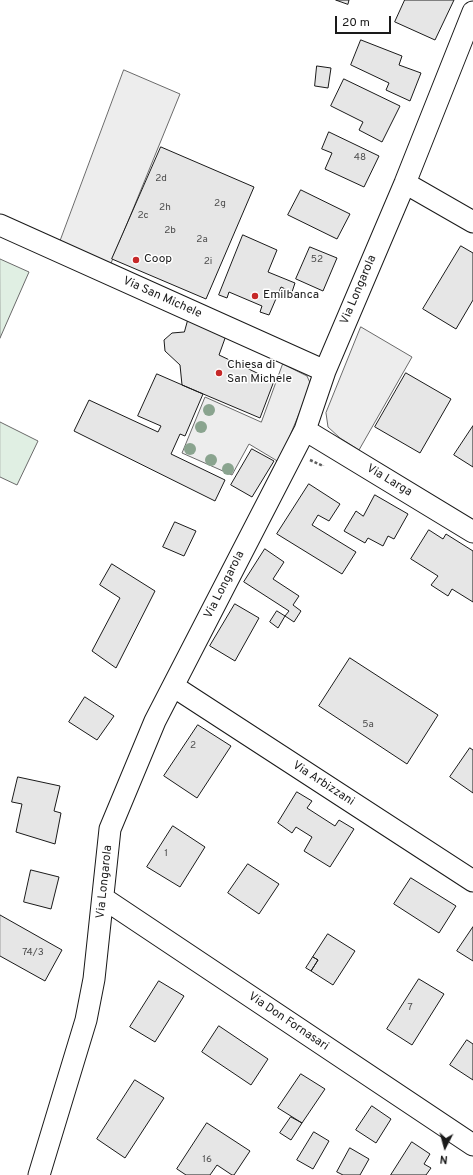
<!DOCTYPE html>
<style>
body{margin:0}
#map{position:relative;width:473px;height:1175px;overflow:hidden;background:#fff;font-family:Overpass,sans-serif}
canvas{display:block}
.north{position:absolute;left:425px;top:1127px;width:40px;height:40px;-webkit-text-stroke:3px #fff;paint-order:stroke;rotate:186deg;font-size:11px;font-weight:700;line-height:16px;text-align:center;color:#1a1a1a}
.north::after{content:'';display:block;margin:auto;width:14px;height:18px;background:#1a1a1a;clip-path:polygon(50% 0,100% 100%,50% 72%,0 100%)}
.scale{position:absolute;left:335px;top:16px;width:56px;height:18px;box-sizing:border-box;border:2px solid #1a1a1a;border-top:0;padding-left:5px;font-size:12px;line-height:14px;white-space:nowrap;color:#1a1a1a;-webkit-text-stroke:3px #fff;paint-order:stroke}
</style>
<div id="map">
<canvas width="473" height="1175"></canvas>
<div class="north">N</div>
<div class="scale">20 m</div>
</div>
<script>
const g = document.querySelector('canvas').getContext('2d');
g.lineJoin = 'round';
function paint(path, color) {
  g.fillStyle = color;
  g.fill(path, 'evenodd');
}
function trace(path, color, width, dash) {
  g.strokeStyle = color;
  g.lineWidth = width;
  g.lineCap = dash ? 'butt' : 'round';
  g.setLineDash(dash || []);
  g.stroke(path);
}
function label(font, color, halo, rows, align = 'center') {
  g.font = font + ' Overpass,sans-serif';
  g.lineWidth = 3;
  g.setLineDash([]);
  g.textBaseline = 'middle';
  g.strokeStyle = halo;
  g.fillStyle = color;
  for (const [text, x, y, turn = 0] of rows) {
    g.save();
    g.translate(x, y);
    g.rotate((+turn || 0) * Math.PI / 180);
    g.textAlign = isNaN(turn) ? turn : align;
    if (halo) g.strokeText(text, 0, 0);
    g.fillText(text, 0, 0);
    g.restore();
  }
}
const green = new Path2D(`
 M0 259 29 272 0 338Z
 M0 422 38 441 17 485 0 477Z`);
paint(green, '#e0efe3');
trace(green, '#6a6a6a', 1);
const parking = new Path2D(`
 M124 70 180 94 107 273 57 250Z
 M361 327 412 357 359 450 340 438 328 427 326 413Z
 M283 364 307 376 311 385 279 462 249 444 232 475 182 453 205 397 261 422Z`);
paint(parking, '#ededed');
trace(parking, '#6a6a6a', 1);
const building = new Path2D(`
 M336 0H349L348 4Z
 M405 0H454L435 40 395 22Z
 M361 40 402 56 399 65 421 73 410 101 386 90 389 83 351 65Z
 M317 66 331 68 328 88 315 86Z
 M344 79 400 106 382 142 359 130 363 122 331 106Z
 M329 132 379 156 364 187 325 169 332 153 322 149Z
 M161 147 254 187 206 299 112 259Z
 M301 190 350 214 337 239 288 215Z
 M243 235 277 250 268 272 295 283 292 292 281 287 269 315 260 312 262 306 229 292 227 298 219 295Z
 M461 246 473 253V300L456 329 423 309Z
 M310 247 337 258 323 291 296 279Z
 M190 313 228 330 219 355 274 381 260 418 182 385 180 365 165 351 164 340 172 333 184 332Z
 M406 373 451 399 420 453 375 427Z
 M157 374 203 394 185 436 180 434 171 454 225 480 215 501 74 431 89 400 158 432 161 426 138 416Z
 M473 426V467L454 455Z
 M252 449 274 461 252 497 231 485Z
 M309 484 340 504 329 521 318 515 312 525 356 552 342 574 277 534Z
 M375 495 408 514 394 539 388 536 383 546 368 538 365 543 344 531 356 511 363 516Z
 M175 522 196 531 184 556 163 547Z
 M429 530 443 539 446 534 473 551V602L452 589 448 596 431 585 438 576 411 559Z
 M265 549 284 562 273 579 299 596 293 605 301 611 294 622 285 616 289 611 244 582Z
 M112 564 155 591 116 668 92 651 120 598 100 585Z
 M235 604 259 618 235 661 210 646Z
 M277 611 285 616 278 628 270 622Z
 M350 658 438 715 407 764 319 706Z
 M85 697 114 716 97 740 69 722Z
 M198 725 231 746 197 798 164 776Z
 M470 748 473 750V793L450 777Z
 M18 777 60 786 54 811 61 813 55 844 16 832 22 804 12 802Z
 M297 792 312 801 307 808 335 826 339 820 354 829 330 867 304 851 312 837 296 827 292 833 278 823Z
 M173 826 205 847 180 887 147 867Z
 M248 864 279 884 259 914 228 893Z
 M31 870 59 877 51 909 24 902Z
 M411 878 456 906 439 933 394 904Z
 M0 915 62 950 45 981 0 956Z
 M473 927V961L457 951Z
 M328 934 355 951 333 985 311 971 318 960 313 957Z
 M313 957 318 960 311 971 306 968Z
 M419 979 444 994 412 1045 387 1029Z
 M159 981 184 996 155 1042 130 1027Z
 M219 1026 268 1059 251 1085 202 1052Z
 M467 1040 473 1044V1080L450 1065Z
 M301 1074 325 1089 302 1123 278 1108Z
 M135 1080 164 1098 125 1158 97 1139Z
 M372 1106 391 1119 376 1143 356 1130Z
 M291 1117 302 1123 291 1140 280 1133Z
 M207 1123 250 1151 234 1175H232L217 1165 210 1175H186L177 1169Z
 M314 1132 329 1141 313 1169 297 1160Z
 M412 1142 430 1154 424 1164 431 1168 426 1175H391Z
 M350 1148 369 1159 360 1175H343L337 1172Z`);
paint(building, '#e6e6e6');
trace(building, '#1a1a1a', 1);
const minor = new Path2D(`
 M405 183 473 222
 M0 225 325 371
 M305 430 473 532
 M173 686 473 881
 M103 898 473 1145
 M39 1175 86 1020 94 979 110 829 155 721 305 430 325 371 405 183 473 12`);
trace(minor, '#1a1a1a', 23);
trace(new Path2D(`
 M310 460 323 466V465`), '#5f5f5f', 2.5, [3, 2]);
trace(minor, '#fff', 21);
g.fillStyle = '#8aa48f';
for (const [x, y] of [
 [209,410],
 [201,427],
 [190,449],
 [211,460],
 [228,469]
]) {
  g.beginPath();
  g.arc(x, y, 6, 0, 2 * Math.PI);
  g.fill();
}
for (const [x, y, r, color] of [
 [136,260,4,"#c62828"],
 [255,296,4,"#c62828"],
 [219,373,4,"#c62828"]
]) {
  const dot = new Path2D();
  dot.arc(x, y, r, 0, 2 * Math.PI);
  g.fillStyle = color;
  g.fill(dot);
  trace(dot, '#fff', 1.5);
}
label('10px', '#4d4d4d', null, [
 ["48",360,158],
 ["2d",161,179],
 ["2g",220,204],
 ["2h",165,208],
 ["2c",143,216],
 ["2b",170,231],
 ["2a",202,240],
 ["52",317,260],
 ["2i",208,262],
 ["5a",368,725],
 ["2",193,746],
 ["1",166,854],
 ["74/3",33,953],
 ["7",410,1008],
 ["16",207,1160]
]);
label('12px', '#1a1a1a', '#fff', [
 ["Coop",144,260],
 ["Emilbanca",263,296],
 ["Chiesa di",227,366],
 ["San Michele",227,380]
], 'left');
label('12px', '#1a1a1a', '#fff', [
 ["Via Longarola",359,290,-67],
 ["Via San Michele",162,298,24],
 ["Via Larga",389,481,31],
 ["Via Longarola",225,585,-63],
 ["Via Arbizzani",323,784,33],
 ["Via Longarola",105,882,-84],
 ["Via Don Fornasari",288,1022,34]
]);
</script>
